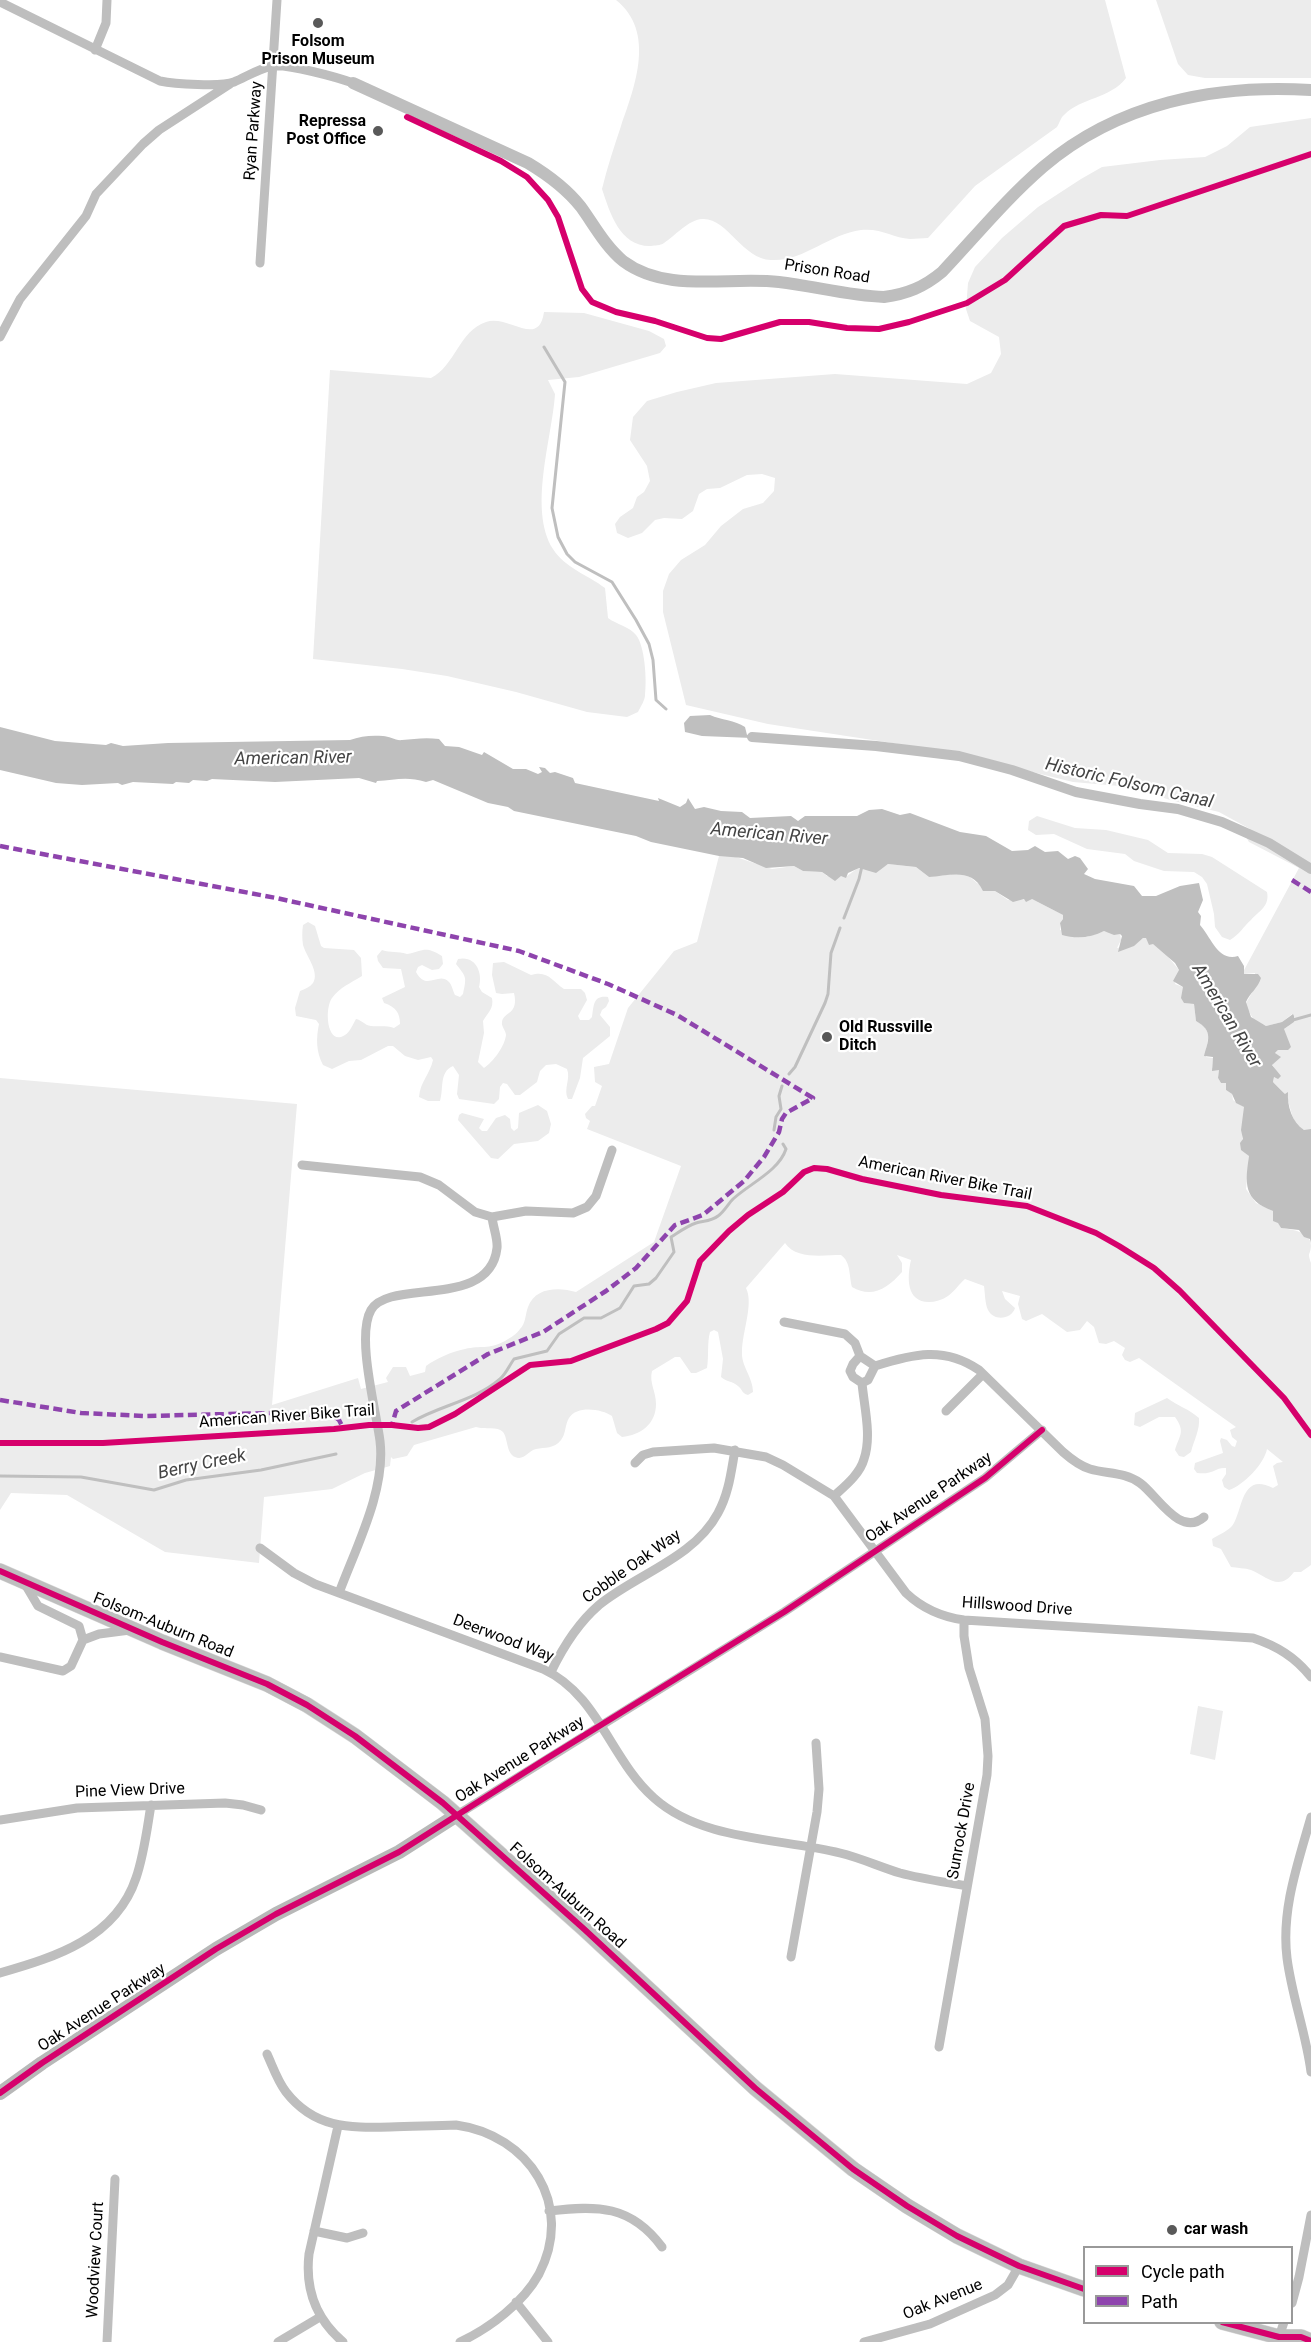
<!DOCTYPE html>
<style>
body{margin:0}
#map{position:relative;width:1311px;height:2342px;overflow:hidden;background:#fff;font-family:Roboto,sans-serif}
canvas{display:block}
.legend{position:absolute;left:1083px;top:2246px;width:210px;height:78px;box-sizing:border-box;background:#fff;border:2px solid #999;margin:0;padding:8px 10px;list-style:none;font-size:18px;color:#000}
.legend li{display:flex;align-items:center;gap:12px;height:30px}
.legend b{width:30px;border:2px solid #999}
</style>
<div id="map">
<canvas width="1311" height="2342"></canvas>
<ul class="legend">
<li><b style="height:8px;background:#d6006c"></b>Cycle path</li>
<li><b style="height:8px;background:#8e44ad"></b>Path</li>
</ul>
</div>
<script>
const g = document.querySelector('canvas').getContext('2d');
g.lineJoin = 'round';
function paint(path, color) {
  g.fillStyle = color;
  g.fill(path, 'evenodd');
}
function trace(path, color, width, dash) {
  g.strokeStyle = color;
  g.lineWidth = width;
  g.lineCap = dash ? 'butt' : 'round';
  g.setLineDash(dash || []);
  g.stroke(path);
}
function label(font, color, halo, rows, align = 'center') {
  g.font = font + ' Roboto,sans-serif';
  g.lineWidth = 4.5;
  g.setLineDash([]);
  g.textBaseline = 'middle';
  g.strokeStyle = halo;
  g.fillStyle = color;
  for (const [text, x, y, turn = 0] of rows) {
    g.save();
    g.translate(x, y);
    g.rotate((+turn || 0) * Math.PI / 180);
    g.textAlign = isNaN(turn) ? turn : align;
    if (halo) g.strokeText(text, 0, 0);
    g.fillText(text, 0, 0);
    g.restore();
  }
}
paint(new Path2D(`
 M616 0H1105L1126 78C1110 99 1082 97 1064 115 1061 117 1059 124 1057 127L975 186 928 238C922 238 916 239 910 239 893 238 882 228 861 230 829 234 803 262 771 260 742 259 727 217 702 219 688 220 675 236 664 243 660 246 655 245 651 246 620 247 610 213 602 189 607 168 614 147 621 126 635 86 656 32 616 0Z
 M1156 0H1311V78H1205L1188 75 1178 64Z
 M1311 118V1129L1309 1131C1289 1129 1293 1105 1284 1093 1281 1089 1277 1086 1273 1082L1276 1071 1272 1064 1280 1056 1275 1054 1278 1050 1283 1049 1284 1029 1294 1022V1016L1292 1014 1282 1022 1266 1026 1254 1020 1245 1005 1254 989 1255 973 1244 974 1243 972 1299 868 1249 842 1246 837 1250 829 1219 812 1170 800 1131 787 1073 782 951 752 768 724 686 705 663 612V591L669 574 681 560 705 545 721 526 743 509 763 503 774 491 775 478 762 474 747 475 720 488 707 489 699 494 693 511 682 519 664 518 655 520 642 533 628 538 617 533 615 524 620 517 633 508 637 497 644 492 650 481 647 466 630 440 633 417 647 401 677 392 716 383 835 374 967 384 991 373 1001 354 999 337 970 321 966 309 968 283 975 267 1002 238 1038 207 1081 179 1102 167 1160 160 1205 157 1227 146 1250 127Z
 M544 312 584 313 649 331 664 339 666 346 660 353 579 377 548 380 555 394C552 439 528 509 553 549 565 568 588 575 605 588L608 618C616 624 630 627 636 635 645 646 647 680 645 695 645 700 641 706 638 712L627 717 587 712 516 692 447 676 402 669 313 659 330 370 431 378C455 366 459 331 486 322 508 314 539 349 544 312Z
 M1037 816 1075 828 1106 830 1148 840 1168 853 1202 854 1212 857 1267 892C1270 906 1259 911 1251 920 1243 927 1240 934 1230 940L1222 937 1215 927 1214 914 1207 884 1202 877 1194 872 1164 871 1134 861 1125 854 1087 849 1054 834 1036 835 1028 830 1029 821Z
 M730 855 772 869 794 866 803 871 822 872 827 876H847L858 868C869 871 879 871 888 864L916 867 929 877 961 873 970 877 977 883 995 891 1008 900 1032 899 1063 915V919L1060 923V930L1087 937 1104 931 1120 934 1121 940 1117 948 1135 944 1143 938H1146L1165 953 1179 970 1175 984 1183 987 1184 1003 1194 1004 1196 1021C1216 1032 1205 1041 1206 1057L1213 1058 1212 1068 1219 1070 1218 1078 1221 1083H1226V1090L1232 1094 1233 1100 1244 1107C1246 1123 1237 1141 1249 1156L1246 1189 1256 1203 1273 1211V1220L1278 1222 1281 1228C1292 1230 1311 1231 1311 1246 1310 1257 1307 1251 1311 1263V1565L1301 1572H1294C1279 1592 1268 1577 1251 1570 1245 1568 1237 1568 1231 1567L1221 1549 1213 1546 1212 1539C1218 1535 1228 1531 1232 1526 1243 1512 1240 1471 1273 1488L1278 1485 1273 1466 1277 1463 1283 1462 1267 1449C1264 1464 1244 1485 1229 1490L1224 1487 1222 1480 1226 1474V1468C1215 1467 1214 1475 1197 1473L1194 1469 1195 1463 1223 1453 1220 1441 1221 1438 1227 1440 1232 1446 1235 1447 1237 1441 1232 1437 1230 1430 1236 1427 1139 1358 1130 1362 1125 1360 1122 1355 1125 1348 1114 1341 1106 1344 1099 1343 1094 1327 1087 1321 1080 1330 1067 1332 1042 1314 1026 1321 1022 1319 1018 1304 1020 1296 1002 1291 1005 1299 1015 1308C1012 1319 994 1322 988 1310 985 1304 985 1293 984 1286L965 1279C959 1284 954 1292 948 1296 942 1300 935 1302 929 1302 906 1302 907 1277 911 1260L897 1255 902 1263V1272C888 1288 872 1299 852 1287 849 1276 851 1262 841 1255 824 1255 796 1260 785 1243L746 1288C754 1304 742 1332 742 1352 741 1366 753 1377 753 1392L748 1395C741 1393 743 1390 738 1386 733 1381 726 1382 721 1377L723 1359 718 1332 714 1330 710 1332C707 1343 709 1356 707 1368L696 1373H691L680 1357H675L652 1371C649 1383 656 1391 656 1404 656 1424 641 1435 622 1437L617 1433 612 1416C602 1409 577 1405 569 1418 565 1424 566 1434 561 1440 554 1449 545 1447 536 1449 528 1451 524 1461 515 1457 506 1453 508 1438 503 1432 498 1426 484 1430 476 1427L414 1445 407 1456 393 1459 391 1457 390 1466 365 1473 332 1489 264 1497 259 1563 165 1552 67 1495 11 1493 0 1510V1078L297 1104 272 1405 358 1378 361 1389 388 1382 386 1378 393 1367H406L410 1376 425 1372 426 1366C437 1358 451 1352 465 1349 481 1345 488 1350 505 1341 510 1338 517 1334 520 1329 526 1323 525 1315 528 1307 535 1287 559 1287 576 1292L654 1242 681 1166 587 1129 590 1121 586 1118 585 1114 592 1106H595L602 1086 595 1082 594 1067 609 1064 628 1008 674 951 697 942 719 856Z
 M308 922 315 926 321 946 324 948 354 950 361 958 362 976C351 983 340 987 332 998 324 1009 327 1047 345 1035 350 1032 353 1024 356 1019 362 1020 364 1025 371 1026 379 1027 385 1025 394 1028L400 1024C400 1013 396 1007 384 1003L382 998 405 987 401 969 383 968 378 961 377 956 382 950C391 953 397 951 407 954 423 951 425 945 442 956L443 964 439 969 432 970 422 965 418 967 416 972C427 992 438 971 449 982 452 985 453 991 455 995L460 997 463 994C467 976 466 977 456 964L458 959C476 955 483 973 479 987L482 992 492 998C494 1009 488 1012 483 1021L484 1033 478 1062 484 1068C493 1062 505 1046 506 1035 506 1031 501 1026 502 1022 504 1011 519 1015 514 993L502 994 496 993 492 975 493 963 504 962 531 975C548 970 552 981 564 989H581L585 993 587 1000 578 1016 580 1020H589L592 1017C594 1005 593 995 608 997L609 1001 606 1007 602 1010 600 1015 610 1027V1036L583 1058 580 1078 572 1099H568C563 1089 571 1079 567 1069L556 1064 546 1065 540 1071 537 1082 520 1095H515L507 1084 503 1083 500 1087 499 1099 494 1104 459 1099 457 1094 459 1075 453 1066C439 1072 444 1088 440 1101H428L419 1097C420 1082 430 1074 433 1060L431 1057 418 1060 405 1056 393 1046H388L361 1060 349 1061 332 1069 323 1065C316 1052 316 1038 319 1024L316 1020 296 1016 295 1008 300 991C305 989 310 987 313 983 320 972 306 956 303 945 302 938 302 932 303 925Z
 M538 1105 547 1111 551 1124 549 1133 538 1141 514 1144 498 1159 491 1158 458 1120 459 1115 462 1113 484 1119 479 1128 482 1131H487L496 1118 505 1115 510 1119 511 1128 514 1131 518 1128 519 1113Z
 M1167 1398C1178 1406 1189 1409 1199 1418 1200 1430 1194 1440 1191 1452L1184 1457 1179 1456 1175 1450C1179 1436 1186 1432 1175 1417H1159L1140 1427 1134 1425 1135 1413Z
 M1198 1706 1223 1711 1215 1760 1190 1754Z`), '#ececec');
paint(new Path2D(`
 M710 715C721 720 735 720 745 727L747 735 752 736V738L702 736 685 732 684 723 690 716Z
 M0 727 55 741 106 745 111 743 123 746 168 743 350 740C360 736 372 735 383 736 389 736 396 741 402 740 414 739 425 737 439 739L445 746 459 747 482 755 484 752 513 769H526L538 774 542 772 539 767 545 768 550 773 555 772 573 778 575 783 659 801 658 798 680 807 686 803 688 798 695 809 704 807 721 811 742 812 750 818 791 816 798 821 805 816H857L869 810 882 809 900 815 910 813 960 832 986 836 1012 851 1028 850 1035 846 1045 852 1058 851 1068 859 1075 856 1080 858 1088 869 1084 874 1095 879 1134 886 1142 896H1156L1180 886 1199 883 1203 900 1198 912 1201 916 1200 925C1211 937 1218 962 1238 956L1244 966V974H1258L1261 978C1258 988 1250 993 1246 1002L1251 1017 1266 1026 1282 1022 1293 1014 1294 1016V1022L1284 1029 1291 1047 1288 1050H1278L1275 1053 1281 1057 1272 1065 1281 1076 1278 1079 1274 1077 1273 1082 1285 1094 1288 1092C1287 1106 1292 1122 1304 1130L1311 1129V1243L1310 1239 1304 1237 1299 1230 1281 1228 1278 1223 1273 1221V1211C1243 1200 1245 1183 1249 1156L1241 1150 1240 1143 1243 1139 1241 1130 1244 1107 1236 1103 1232 1094 1226 1090V1083H1221L1218 1078 1219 1070 1212 1071 1213 1057 1204 1056C1208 1041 1214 1031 1196 1021L1194 1004 1184 1003 1181 998 1183 987 1173 981 1179 970 1175 963 1153 944 1149 945 1146 938H1143L1134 946 1118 952 1122 936 1120 934 1114 935 1104 931C1091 938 1076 939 1062 935L1060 923 1063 919V915L1032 899 1026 902 1024 899 1013 902 995 891H983C972 867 949 876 929 877L916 867 888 864 876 873 859 868 848 873 846 878 841 876 835 881 822 872 803 871 794 866 766 868 743 858 719 856 651 842 636 836 514 811 508 807 488 803 433 780 426 782C407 776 395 780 377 781L376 783 359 778 275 782 212 779 207 781 193 780 189 783 176 782 173 784 133 782 122 785 118 783 82 785 56 783 0 770Z`), '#bfbfbf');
trace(new Path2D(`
 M544 347 565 382 552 508 558 537 567 554 575 562 612 582 636 620 649 644 653 660 656 700 666 709
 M844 918 859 879 862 866
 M1293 1020 1311 1015
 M789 1074 795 1067 825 1003 828 994 831 953 840 928
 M774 1130 776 1117 781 1109 779 1096 782 1086
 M412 1422C440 1405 475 1401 500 1379 506 1374 509 1366 514 1359L547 1351 559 1334 584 1318H601L620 1308 634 1286 649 1284 656 1278 674 1252 671 1237C679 1232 687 1226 696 1223 703 1221 712 1221 718 1216 724 1212 728 1204 733 1199 749 1184 779 1171 786 1149L783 1144
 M0 1476 81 1477 154 1490 186 1480 261 1470 336 1454`), '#bfbfbf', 3);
trace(new Path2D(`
 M752 737 876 746 959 756 1012 770 1076 792 1140 804 1178 809 1222 822 1269 843 1311 869`), '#bfbfbf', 10);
const primary = new Path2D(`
 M0 1571 162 1642 267 1684 307 1705 355 1736 443 1803 584 1929 755 2088 853 2169 907 2206 957 2236 1019 2266 1084 2289
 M1222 2322 1279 2337H1301L1311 2341`);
trace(primary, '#dbdbdb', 16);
trace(new Path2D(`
 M0 2 160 81C174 84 222 87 234 82 246 77 258 69 272 66 289 64 336 77 353 83
 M95 50 106 23 107 0
 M260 263 277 0
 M0 337 20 299 86 216 96 194 143 144 159 130 230 84
 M302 1165 420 1177 439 1185 475 1212 492 1217C493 1227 498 1239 497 1248 490 1310 389 1278 371 1310 356 1336 376 1410 380 1441 386 1490 356 1547 339 1593
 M492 1217 526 1211 573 1213 587 1207 596 1196 612 1150
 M784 1322 845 1334 855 1343 860 1356
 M860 1356 875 1366C913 1354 944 1346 979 1370L1063 1452C1071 1459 1080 1466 1090 1469 1107 1474 1125 1472 1140 1483 1157 1495 1180 1538 1204 1517
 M862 1383 868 1380 875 1366
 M946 1411 983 1374
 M635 1463 643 1455 653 1452 714 1448 766 1457 783 1465 834 1496 906 1593C923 1609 942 1617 964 1620L1253 1638C1277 1646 1295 1657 1311 1677
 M834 1496C845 1486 860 1474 864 1459 872 1436 864 1406 862 1383L853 1377 850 1371 853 1364 860 1356
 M260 1548 294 1573 315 1584 543 1669C599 1695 610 1759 654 1798 702 1841 780 1838 840 1853 861 1858 880 1867 900 1873 922 1879 945 1882 967 1886
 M83 1640 99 1634 130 1630
 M0 1657 63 1671 71 1666 83 1640 79 1626 38 1606 25 1584
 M551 1672C563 1647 577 1624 599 1605 637 1574 694 1558 718 1513 729 1493 731 1472 735 1450
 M457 1815 784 1612 985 1478 1042 1430
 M1311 1817C1298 1863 1281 1910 1287 1958 1292 1997 1306 2033 1311 2072
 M0 1820 77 1808 225 1803 243 1805 261 1810
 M791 1957 817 1812 819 1789 816 1743
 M0 1973C56 1957 116 1938 136 1878 144 1855 147 1829 151 1805
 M939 2047 987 1775 988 1756 985 1719 969 1668 964 1636V1620
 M267 2054C273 2067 277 2080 286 2092 314 2128 348 2128 390 2127 412 2126 434 2126 456 2125 529 2135 575 2205 539 2274 523 2303 490 2328 460 2342
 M338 2126 309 2254C305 2289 316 2319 343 2342
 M549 2211C597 2205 631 2205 662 2247
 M314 2231 347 2238 363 2233
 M516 2302 548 2342
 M1292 2303 1299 2277 1311 2215
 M1279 2337 1284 2322
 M107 2342 115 2179
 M278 2342 320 2317
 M864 2342 930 2324 995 2295 1008 2285 1019 2266`), '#bebebe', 9);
trace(new Path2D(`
 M353 83 528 163C548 175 566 188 581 207 594 225 605 246 623 261 667 294 729 276 779 282 814 286 849 296 884 297 907 294 924 287 942 272 975 237 1006 199 1043 167 1118 103 1215 84 1311 90`), '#bebebe', 12);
trace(new Path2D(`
 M0 2093 42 2063 216 1949 276 1914 399 1852 457 1815`), '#b8b8b8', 14);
trace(primary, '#bebebe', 15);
trace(new Path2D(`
 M0 846 276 898 519 951 608 984 677 1015 813 1098 786 1113 782 1119 779 1132 764 1157 744 1181 703 1215 675 1225 636 1268 606 1291 543 1332 488 1354 396 1411 392 1425
 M1292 880 1311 892
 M0 1400 81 1413 145 1416 273 1413 334 1416 339 1420 343 1428`), '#8e44ad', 4.5, [9, 4.5]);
trace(new Path2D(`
 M407 117 501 161 527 177 548 200 558 217 582 289 592 302 616 312 655 321 707 338 721 339 780 322H809L847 328 879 329 909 322 967 303 1005 280 1064 226 1101 215 1127 216 1311 154
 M0 1443H103L334 1429 369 1425H392L418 1428 429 1427 455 1414 530 1365 571 1361 656 1329 668 1323 687 1301 700 1261 729 1231 748 1215 783 1192 804 1172 814 1168 827 1169 862 1179 941 1195 1027 1206 1096 1233 1119 1246 1154 1268 1180 1291 1284 1398 1311 1435
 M0 1571 162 1642 267 1684 307 1705 355 1736 443 1803 584 1929 755 2088 853 2169 907 2206 957 2236 1019 2266 1084 2289
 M0 2093 42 2063 216 1949 276 1914 399 1852 541 1762 784 1612 985 1478 1042 1430
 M1222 2322 1279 2337H1301L1311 2341`), '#d6006c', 6);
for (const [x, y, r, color] of [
 [318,23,6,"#595959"],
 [378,131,6,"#595959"],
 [827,1037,6,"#595959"],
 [1172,2230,6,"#595959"]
]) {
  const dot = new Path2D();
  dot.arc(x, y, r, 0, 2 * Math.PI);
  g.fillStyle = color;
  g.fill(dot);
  trace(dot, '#fff', 2);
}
label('bold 16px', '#000', '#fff', [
 ["Folsom",318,42,"center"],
 ["Prison Museum",318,60,"center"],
 ["Repressa",366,122,"right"],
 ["Post Office",366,140,"right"],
 ["Old Russville",839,1028],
 ["Ditch",839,1046],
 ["car wash",1184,2230]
], 'left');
label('16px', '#000', '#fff', [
 ["Ryan Parkway",254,131,-86],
 ["Prison Road",827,272,9],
 ["American River Bike Trail",945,1179,11],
 ["American River Bike Trail",287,1417,-4],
 ["Oak Avenue Parkway",929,1498,-34],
 ["Cobble Oak Way",632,1567,-35],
 ["Hillswood Drive",1017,1607,4],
 ["Folsom-Auburn Road",163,1626,22],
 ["Deerwood Way",503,1639,21],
 ["Oak Avenue Parkway",520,1760,-32],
 ["Pine View Drive",130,1791,-2],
 ["Sunrock Drive",962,1831,-80],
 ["Folsom-Auburn Road",567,1896,42],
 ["Oak Avenue Parkway",102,2008,-33],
 ["Woodview Court",96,2260,-87],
 ["Oak Avenue",943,2300,-22]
]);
label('italic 18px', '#444', '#fff', [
 ["American River",293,759,-1],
 ["Historic Folsom Canal",1129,784,13],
 ["American River",769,835,5],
 ["American River",1226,1016,59],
 ["Berry Creek",202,1465,-12]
]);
</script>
